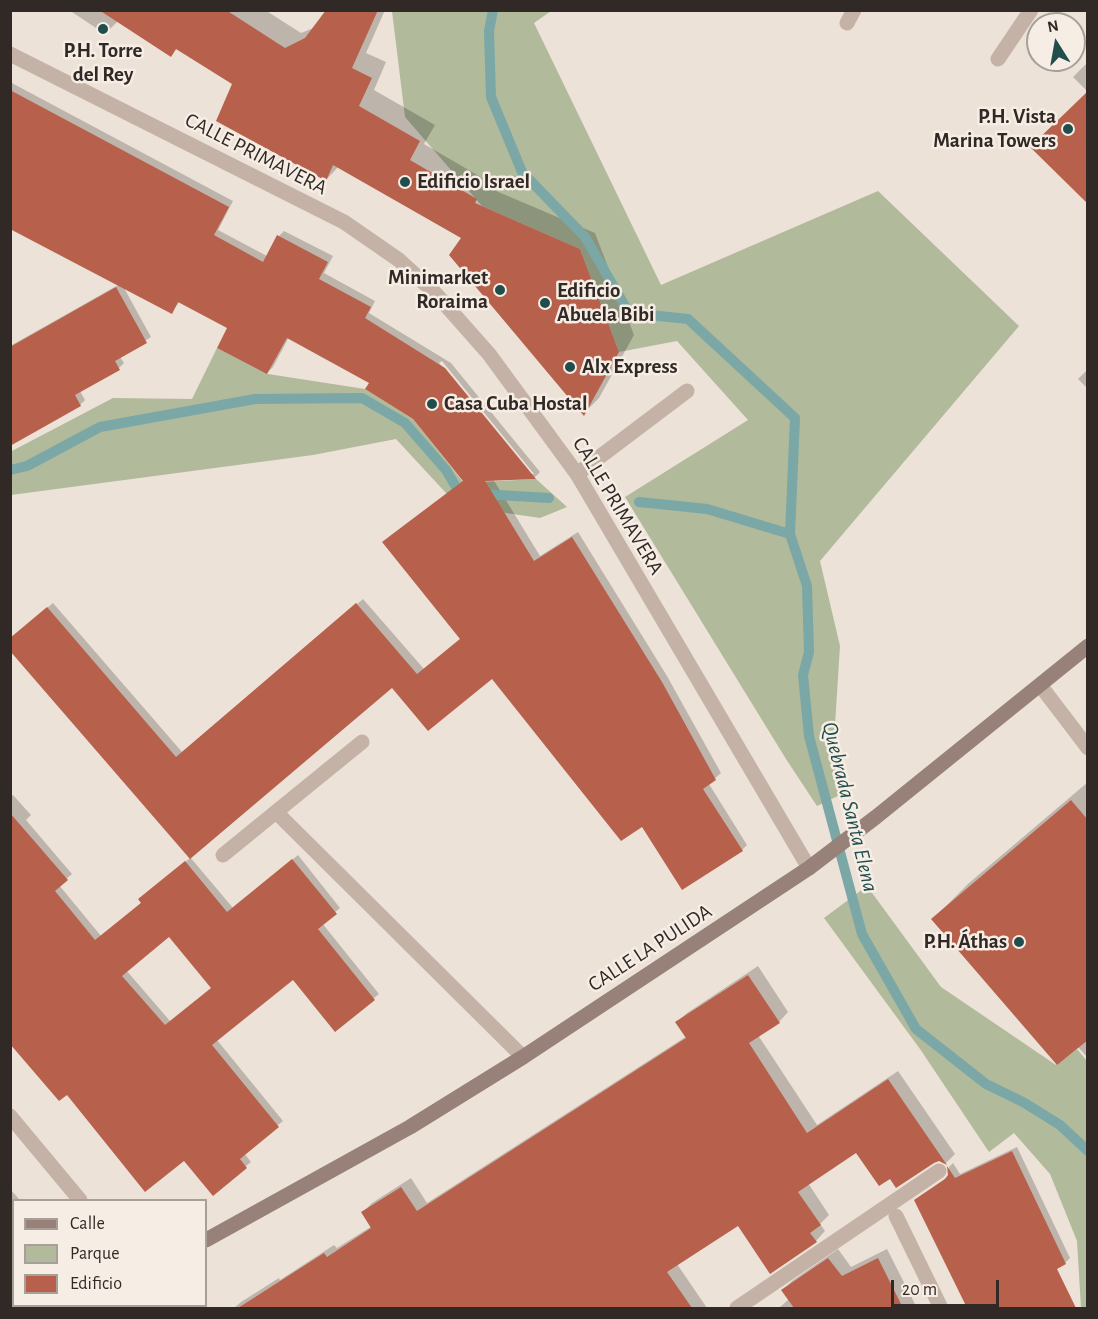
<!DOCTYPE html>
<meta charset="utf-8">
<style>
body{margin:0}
#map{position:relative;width:1098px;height:1319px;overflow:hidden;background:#ede2d8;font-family:"Alegreya Sans",sans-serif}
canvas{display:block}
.frame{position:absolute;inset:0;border:12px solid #312926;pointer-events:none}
.legend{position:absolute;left:12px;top:1199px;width:195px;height:108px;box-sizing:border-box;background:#f6ede4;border:2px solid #a79f98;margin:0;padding:8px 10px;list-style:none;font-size:18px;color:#312926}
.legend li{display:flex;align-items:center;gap:12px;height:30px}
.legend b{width:30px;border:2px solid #a79f98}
.north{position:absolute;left:1026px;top:12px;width:60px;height:60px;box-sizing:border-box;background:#f6ede4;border:2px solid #a79f98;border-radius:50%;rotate:349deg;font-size:16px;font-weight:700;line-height:24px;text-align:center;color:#312926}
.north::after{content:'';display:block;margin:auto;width:21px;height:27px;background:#214d4d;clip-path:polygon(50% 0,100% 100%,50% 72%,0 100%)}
.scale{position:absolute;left:891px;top:1280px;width:108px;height:27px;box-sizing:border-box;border:3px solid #312926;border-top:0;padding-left:8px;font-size:18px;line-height:21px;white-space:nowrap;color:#312926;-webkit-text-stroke:4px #f6ede4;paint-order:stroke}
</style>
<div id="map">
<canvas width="1098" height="1319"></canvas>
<div class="frame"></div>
<ul class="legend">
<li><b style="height:8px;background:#978178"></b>Calle</li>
<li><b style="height:16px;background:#b1ba9b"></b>Parque</li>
<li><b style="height:16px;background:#b7604c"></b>Edificio</li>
</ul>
<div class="north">N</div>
<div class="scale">20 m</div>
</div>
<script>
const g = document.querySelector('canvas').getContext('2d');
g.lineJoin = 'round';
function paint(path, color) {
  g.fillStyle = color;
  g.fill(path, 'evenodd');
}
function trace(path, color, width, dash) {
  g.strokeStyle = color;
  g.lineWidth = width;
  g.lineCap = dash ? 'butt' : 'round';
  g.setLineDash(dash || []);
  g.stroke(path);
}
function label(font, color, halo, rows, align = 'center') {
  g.font = font + ' "Alegreya Sans",sans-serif';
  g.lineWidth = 5;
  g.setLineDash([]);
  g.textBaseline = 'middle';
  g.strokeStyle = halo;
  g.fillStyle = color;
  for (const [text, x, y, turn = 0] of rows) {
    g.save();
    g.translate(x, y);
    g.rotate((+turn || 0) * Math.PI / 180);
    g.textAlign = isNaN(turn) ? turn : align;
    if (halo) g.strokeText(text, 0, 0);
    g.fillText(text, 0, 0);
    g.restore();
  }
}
paint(new Path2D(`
 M392 11H551L534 23 661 285 878 191 1019 326 820 561 840 646 835 725 840 795 817 806 786 759 625 497 748 420 677 341 619 352 580 249 482 206 405 117Z
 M217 348 268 374 365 389 413 419 464 483 536 479 567 507 540 518 458 506 396 439 313 455 11 495 10 452 113 398 192 399Z
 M867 886 941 987 1056 1065 1077 1049 1087 1061V1308H1081L1077 1241 1050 1174 1014 1133 989 1152 920 1049 824 918Z`), '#b1ba9b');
paint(new Path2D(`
 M69 10H265L301 33 316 27 328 10H385L366 53 386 62 374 90 435 125 424 144 491 183 489 188 595 233 634 335 599 398 584 413 463 237 339 166 326 180 234 84 177 48 171 55 118 21 105 34Z
 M1088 62V92L1073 77Z
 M10 82 233 201 218 230 267 256 279 236 284 231 333 256 324 273 375 301 369 313 451 363 540 472 535 477 493 479 540 556 578 532 667 676 721 773 709 784 747 845 742 850 643 825 493 677 392 686 190 857 233 908 298 855 340 908 322 923 379 994 335 1030 293 978 217 1040 283 1121 244 1153 251 1162 213 1194 184 1159 67 1092 10 1042V797L13 795 31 815 26 820 72 874 59 885 101 936 142 902 145 895 190 858 10 639 53 603 182 752 363 599 424 669 461 638 390 536 464 480 414 418 371 382 289 337 273 367 267 373 229 327 180 301 172 312 123 286 151 337 120 357 124 363 119 368 80 391 85 400 80 405 11 444 10 346 120 284 10 227ZM442 361 534 474H530L439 363ZM169 935 213 987 170 1021 126 970Z
 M1088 369V389L1078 379Z
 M1088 782V1058L1077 1046 933 919 969 883Z
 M758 966 788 1012 779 1022 758 1035 817 1125 898 1071 955 1154 946 1163 939 1160 891 1177 856 1151 808 1183 829 1215 820 1224 825 1231 816 1241 738 1223 677 1264 707 1308H234L241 1302 279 1278 280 1280 334 1245 337 1248 372 1226 363 1212 372 1203 411 1178 427 1203 687 1036 677 1022 687 1013Z
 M1017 1147 1070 1258 1065 1263 1043 1275 1059 1308H968L916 1200 949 1176V1167L953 1163 960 1174Z
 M10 1189 20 1200H14V1285L10 1281Z
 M838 1249 851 1267 887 1249 917 1308H779L789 1299 783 1290 792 1281Z`), '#0003');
trace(new Path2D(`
 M493 10 489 31 491 97 522 172 585 237 629 313 688 319 795 418 790 534 807 586 809 652 803 675 809 736 862 934 916 1029 986 1084 1023 1102 1060 1125 1088 1151
 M10 470 27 466 100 427 255 399 362 398 405 423 446 470 459 492 466 493
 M481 494 549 498
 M639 502 707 509 790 534`), '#7ba7a6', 10);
paint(new Path2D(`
 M99 10H226L285 48 305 38 326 10H378L352 68 372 78 359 106 420 141 410 160 477 199 475 203 580 249 619 352 584 416 449 255 461 238 333 165 326 181 216 121 232 84 176 49 171 57Z
 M10 90 229 207 214 235 263 262 277 235 328 262 319 279 371 307 365 318 445 368 536 479 485 481 534 561 572 537 662 682 716 780 703 789 743 851 682 890 642 827 621 841 492 679 428 731 392 688 190 859 10 651V638L47 607 176 757 356 603 417 674 460 639 382 542 463 481 413 419 365 389 369 383 287 338 267 374 217 348 227 328 178 302 172 314 10 229Z
 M1088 91V204L1030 147Z
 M116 287 147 343 115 361 120 370 75 395 81 406 10 446V347Z
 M1071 800 1088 820V1040L1057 1065 931 919Z
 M10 813 68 880 55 891 95 940 141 903 138 899 185 861 227 912 292 859 337 914 318 929 375 1000 335 1032 293 980 212 1045 279 1127 240 1159 247 1168 213 1196 184 1161 145 1192 67 1095 59 1101 10 1044ZM169 937 211 988 165 1025 122 976Z
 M748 975 780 1023 749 1043 807 1133 888 1079 947 1165 939 1161 934 1163 896 1188 890 1179 879 1186 856 1153 798 1192 821 1225 810 1233 817 1242 770 1274 738 1226 667 1272 692 1308H238L324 1253 327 1257 371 1228 361 1212 401 1187 417 1211 686 1038 675 1022Z
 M1012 1151 1066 1264 1057 1269 1076 1308H967L914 1200 945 1179 948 1175 947 1166 955 1178Z
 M828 1258 842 1276 878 1258 903 1308H794L781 1290Z`), '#b7604c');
trace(new Path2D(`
 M847 23 854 10
 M998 59 1031 10
 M577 474 687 391
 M1040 685 1088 748
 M276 812 523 1057
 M223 855 362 742
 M737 1308 939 1171`), '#c4b2a6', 15);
trace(new Path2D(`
 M10 54 344 222 399 260 435 293 489 354 577 474 809 868
 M10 1116 80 1200
 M896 1216 941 1308
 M162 1306 164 1308`), '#c4b2a6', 15);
trace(new Path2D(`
 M206 1240 410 1127 523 1057 809 868 876 817 1088 646
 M79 1308 85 1306`), '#978178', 15);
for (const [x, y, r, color] of [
 [103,29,6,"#214d4d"],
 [1068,129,6,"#214d4d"],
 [405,182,6,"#214d4d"],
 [500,290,6,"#214d4d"],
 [545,303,6,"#214d4d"],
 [570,367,6,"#214d4d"],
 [432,404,6,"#214d4d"],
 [1019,942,6,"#214d4d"]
]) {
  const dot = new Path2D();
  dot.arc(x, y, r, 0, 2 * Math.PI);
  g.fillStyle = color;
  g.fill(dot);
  trace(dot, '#f6ede4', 2);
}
label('bold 21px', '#312926', '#f6ede4', [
 ["P.H. Torre",103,51,"center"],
 ["del Rey",103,75,"center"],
 ["P.H. Vista",1056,117,"right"],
 ["Marina Towers",1056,141,"right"],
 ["Edificio Israel",417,182],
 ["Minimarket",488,278,"right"],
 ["Roraima",488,302,"right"],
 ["Edificio",557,291],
 ["Abuela Bibi",557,315],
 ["Alx Express",582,367],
 ["Casa Cuba Hostal",444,404],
 ["P.H. Áthas",1007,942,"right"]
], 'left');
label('21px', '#312926', '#f6ede4', [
 ["CALLE PRIMAVERA",256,154,27],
 ["CALLE PRIMAVERA",618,506,59],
 ["CALLE LA PULIDA",650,948,-33]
]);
label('italic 22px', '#214d4d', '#f6ede4', [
 ["Quebrada Santa Elena",850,807,76]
]);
</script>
